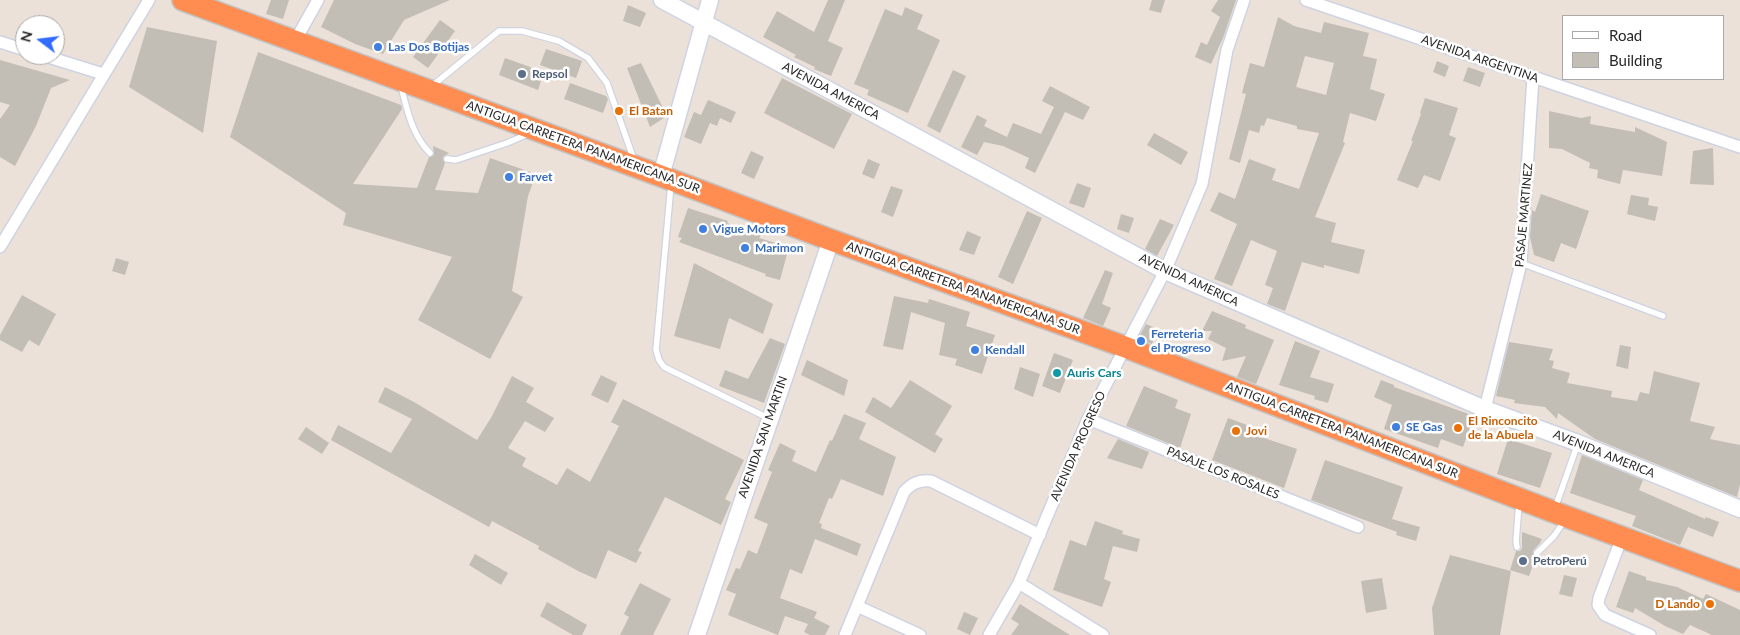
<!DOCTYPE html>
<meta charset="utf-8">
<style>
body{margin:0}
#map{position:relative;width:1740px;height:635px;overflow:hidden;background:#ebe1d9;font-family:Lato,sans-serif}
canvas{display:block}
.legend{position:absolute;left:1562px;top:15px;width:162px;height:65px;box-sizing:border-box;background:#fff;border:1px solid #a9a9a9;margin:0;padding:6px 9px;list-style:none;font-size:15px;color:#282828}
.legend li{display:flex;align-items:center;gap:10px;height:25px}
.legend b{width:25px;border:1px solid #a9a9a9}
.north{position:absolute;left:15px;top:15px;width:50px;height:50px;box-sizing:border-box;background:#fff;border:1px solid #a9a9a9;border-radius:50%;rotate:285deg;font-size:14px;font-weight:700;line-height:20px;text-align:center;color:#282828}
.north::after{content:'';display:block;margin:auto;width:18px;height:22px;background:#326bfe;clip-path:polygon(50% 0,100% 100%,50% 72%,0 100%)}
</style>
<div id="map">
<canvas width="1740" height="635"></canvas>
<ul class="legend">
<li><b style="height:6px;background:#fff"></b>Road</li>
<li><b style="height:14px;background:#c2bdb5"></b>Building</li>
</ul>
<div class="north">N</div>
</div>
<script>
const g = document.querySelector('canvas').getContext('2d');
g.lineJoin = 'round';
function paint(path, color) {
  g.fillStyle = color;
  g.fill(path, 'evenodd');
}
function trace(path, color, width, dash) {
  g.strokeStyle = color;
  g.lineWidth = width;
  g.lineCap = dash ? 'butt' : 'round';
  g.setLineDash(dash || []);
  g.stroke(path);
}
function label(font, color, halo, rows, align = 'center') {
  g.font = font + ' Lato,sans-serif';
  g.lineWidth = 5;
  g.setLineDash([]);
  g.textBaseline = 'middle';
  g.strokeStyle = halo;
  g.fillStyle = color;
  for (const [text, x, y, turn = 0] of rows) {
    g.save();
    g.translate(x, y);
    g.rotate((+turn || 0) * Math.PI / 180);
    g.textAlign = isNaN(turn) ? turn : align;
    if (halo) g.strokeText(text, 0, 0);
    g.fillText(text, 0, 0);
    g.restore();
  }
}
paint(new Path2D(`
 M271 0H289L283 19 266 14Z
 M334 0H450L404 20 383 54 355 44 321 27Z
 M828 0H845L828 41 843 48 831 76 814 69 815 67 794 57 796 55 763 37 777 11 814 32Z
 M1152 0H1165L1161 13 1149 10Z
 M1218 0H1236L1223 38 1211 64 1195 57 1201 42 1207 45 1220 17 1211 11Z
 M628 5 646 13 640 27 623 21Z
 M905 7 923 15 917 29 940 40 908 113 867 95 869 90 854 84 885 9 902 16Z
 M1278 17 1294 26 1321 33 1324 22 1369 33 1363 56 1377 59 1370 89 1385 94 1376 121 1350 113 1343 142 1345 143 1315 217 1336 223 1331 242 1365 250 1359 274 1324 265V268L1302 262 1285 311 1267 304 1273 288 1265 285 1277 251 1251 240 1232 286 1214 279 1237 224 1210 211 1219 192 1235 199 1249 159 1276 169 1272 180 1299 189 1319 133 1297 129V126L1267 118 1264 126 1261 125 1259 133 1249 130 1240 163 1229 159 1246 94 1242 93 1250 63 1264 67ZM1305 56 1334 63 1326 95 1296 87Z
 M440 20 455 31 428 68 413 57Z
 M147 27 217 41 203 133 129 87Z
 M546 49 582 61 576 78 540 65Z
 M258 52 401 105 402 109 353 184 417 188 429 157 434 155 433 146 449 153 443 157V160L445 163 435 190 478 193 490 158 536 174 528 196 512 291 523 297 490 359 418 320 452 257 343 225 346 213 230 137Z
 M505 58 544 72 538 90 499 75Z
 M0 60 70 80 51 88 36 126 15 166 0 157V119L10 105 0 102Z
 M1437 61 1449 66 1445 77 1433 72Z
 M641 63 667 116 650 127 627 68Z
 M1468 67 1485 73 1480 87 1463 81Z
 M953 70 966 76 940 133 927 126Z
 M782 78 852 114 834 149 764 113Z
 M570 83 606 96 608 99 603 113 564 99Z
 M1050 86 1090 107 1083 120 1065 112 1035 173 1025 168 1029 158 1003 146 984 142 977 155 961 147 977 115 987 120 984 126 1007 137 1013 123 1041 134 1054 107 1042 101Z
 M1425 98 1458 108 1449 135 1456 138 1440 181 1424 175 1418 188 1397 180 1413 141H1411L1421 114 1420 113Z
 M708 100 736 112 731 123 720 118 717 126 710 123 701 144 684 137 694 112 701 115Z
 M1549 111 1581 118 1591 116 1590 124 1635 132V127L1667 142 1662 176 1623 170 1620 184 1597 178 1598 170 1589 168 1590 163 1562 149 1549 148Z
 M1154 133 1188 152 1181 165 1147 145Z
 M1713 148 1714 185 1690 184 1693 151Z
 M751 151 764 157 754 179 741 173Z
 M868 159 880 164 874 179 862 174Z
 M1077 183 1091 188 1084 208 1069 203Z
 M891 186 903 190 893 217 881 212Z
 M1541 194 1589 211 1576 249 1561 243 1554 262 1534 255 1530 237 1532 210 1535 212Z
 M1631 195 1649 198 1648 205 1658 207 1655 221 1627 214Z
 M688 208 728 221 727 223 761 235 759 238 789 247 780 280 765 276 766 274 679 242 682 238 678 237Z
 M1027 211 1042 218 1013 284 998 277Z
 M1121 214 1134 218 1129 233 1117 229Z
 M1160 219 1174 225 1157 256 1145 249Z
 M967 231 981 237 974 255 959 250Z
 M116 258 129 262 125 275 112 271Z
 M694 263 773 304 763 334 729 318 720 349 674 336Z
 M1105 270 1113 273 1102 304 1111 308 1103 326 1083 318Z
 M22 295 56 314 39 346 29 340 22 352 0 340V335Z
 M894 296 928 303 929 299 970 312 966 326 995 335 982 374 955 365 957 359 939 355 945 323 911 312 903 350 883 346Z
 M1212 311 1246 325 1245 328 1274 340 1256 384 1237 377 1246 356 1222 361 1226 348 1208 339 1212 331H1202Z
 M1146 324 1158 329 1152 344 1138 339Z
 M770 338 785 344 764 403 719 386 725 370 748 379Z
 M1295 341 1320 351 1310 377 1334 384 1328 403 1314 399 1315 396 1279 385Z
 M1509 342 1553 349 1549 360 1554 361 1552 368 1570 373 1567 383 1612 391 1611 397 1637 401 1640 392 1649 394 1654 371 1700 383 1690 421 1715 427 1710 439 1740 445V484L1737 497 1595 439 1558 413 1557 419 1545 407 1514 403 1515 400 1496 396Z
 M1620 345 1631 347 1628 369 1616 366Z
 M1054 353 1073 360 1060 393 1042 386Z
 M807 360 848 380 844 396 801 375Z
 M1020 367 1040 374 1033 397 1014 389Z
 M601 375 617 383 608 403 591 395Z
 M512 376 534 388 526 402 554 418 545 432 525 421 508 448 526 458 522 466 557 485 567 468 590 482 619 426 611 422 623 399 744 460 725 499 731 502 721 525 665 497 638 551 642 552 636 563 608 550 596 579 580 572 538 549 539 546 492 521 489 527 331 440 338 425 391 453 412 419 378 402 385 387 414 402 477 440 492 416Z
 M910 380 952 406 935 434 943 439 935 453 865 412 873 397 891 408Z
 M1381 380 1394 385V387L1474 416 1463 447 1441 439 1438 448 1384 429 1392 405 1374 397Z
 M1144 386 1178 400 1175 408 1191 414 1180 448 1126 426Z
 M844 414 866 423 859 439 896 457 883 496 841 479 832 499 829 498 819 523 822 524 821 528 861 544 857 556 815 539 802 574 790 569 780 598 817 612 814 618 830 626 825 635H810L804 632 808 624 785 616 778 635 728 615 736 594 726 590 736 568 740 569 748 550 757 554 768 524 754 518 772 472 768 470 780 443 796 451 792 461 816 472 830 440 832 441Z
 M1228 418 1263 431 1261 437 1297 449 1284 488 1212 460Z
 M306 427 329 443 322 454 298 439Z
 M1118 439 1149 452 1142 469 1107 458Z
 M1508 439 1552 453 1540 488 1497 474Z
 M1582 455 1643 480 1639 490 1705 519 1706 517 1719 522 1713 537 1688 527 1680 545 1632 526 1636 516 1570 493Z
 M1325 460 1403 487 1392 519 1420 527 1416 541 1396 535 1397 532 1311 500Z
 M1095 521 1123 531 1122 534 1140 539 1137 552 1113 546 1104 579 1111 582 1102 607 1053 590 1070 540 1086 546Z
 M1522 532 1542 539 1540 543 1533 551V555L1536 557 1529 576 1510 570 1516 551H1520L1522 548Z
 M475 554 508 573 501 585 469 565Z
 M1450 555 1511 571 1500 635H1434L1432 608Z
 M1629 571 1646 577V580L1677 587 1703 599 1706 594 1740 610V635H1712L1690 625 1683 634 1665 626 1635 608 1633 613 1616 607Z
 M1564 575 1577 578 1572 597 1559 594Z
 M1382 578 1387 609 1366 613 1361 581Z
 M640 583 671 599 653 635H620L629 617 624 614Z
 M547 602 587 625 582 635H573L540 616Z
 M1020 604 1034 613 1070 635H1011L1019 624 1011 619Z
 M964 612 978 618 970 635 957 629Z`), '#c2bdb5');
const lane = new Path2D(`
 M401 86C407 110 412 135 430 153
 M432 86 499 31H522L559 41 588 58 607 83 634 160
 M447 159 456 160 507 143 528 134
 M671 184 656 350 659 360 664 367 770 419
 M1521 263 1663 316
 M1555 508 1578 443
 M1517 547 1516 541 1519 504
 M1537 553 1554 536 1565 520`);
const street = new Path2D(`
 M1306 0 1740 147
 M295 41 318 0
 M0 42 25 50
 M42 55 103 74
 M0 247 149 0
 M1485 409 1521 263 1533 77
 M1088 419 1358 527
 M1622 537 1599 598 1598 605 1605 615 1650 635
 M1019 583 1103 635
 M857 606 920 635
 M845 635 904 492C912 483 919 480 931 481L1040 535
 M989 635 1019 583 1088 419 1165 271 1202 184 1227 50 1244 0`);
const secondary = new Path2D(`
 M662 0 1165 271 1485 409 1578 443 1740 509
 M661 176 710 0
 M697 635 831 240`);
const highway = new Path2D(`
 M183 0 661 176 831 240 1125 347 1554 512 1740 581`);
trace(lane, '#ced3e2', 8);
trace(street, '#ced3e2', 14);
trace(secondary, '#ced3e2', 19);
trace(highway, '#c3c3c3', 24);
trace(lane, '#fff', 5.5);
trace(street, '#fff', 11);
trace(secondary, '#fff', 16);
trace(highway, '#ff8c50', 21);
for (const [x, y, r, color] of [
 [378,47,5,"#3f7fe0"],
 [522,74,5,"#5c6f8a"],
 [619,111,5,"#e8710a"],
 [509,177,5,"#3f7fe0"],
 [703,229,5,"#3f7fe0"],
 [745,248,5,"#3f7fe0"],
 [1141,341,5,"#3f7fe0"],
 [975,350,5,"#3f7fe0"],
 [1057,373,5,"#0f9aa8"],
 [1396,427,5,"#3f7fe0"],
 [1458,428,5,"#e8710a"],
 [1236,431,5,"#e8710a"],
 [1523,561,5,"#5c6f8a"],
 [1710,604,5,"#e8710a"]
]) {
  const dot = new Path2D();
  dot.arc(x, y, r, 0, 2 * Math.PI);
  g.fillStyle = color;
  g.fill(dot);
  trace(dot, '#fff', 2);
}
label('bold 12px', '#366cbe', '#fff', [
 ["Las Dos Botijas",388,47],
 ["Farvet",519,177],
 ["Vigue Motors",713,229],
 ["Marimon",755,248],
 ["Ferreteria",1151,334],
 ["el Progreso",1151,348],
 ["Kendall",985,350],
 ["SE Gas",1406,427]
], 'left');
label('12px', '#282828', '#fff', [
 ["AVENIDA ARGENTINA",1480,59,19],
 ["AVENIDA AMERICA",831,91,28],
 ["ANTIGUA CARRETERA PANAMERICANA SUR",583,147,20],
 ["PASAJE MARTINEZ",1524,215,-85],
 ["AVENIDA AMERICA",1189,280,25],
 ["ANTIGUA CARRETERA PANAMERICANA SUR",963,288,20],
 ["ANTIGUA CARRETERA PANAMERICANA SUR",1342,430,21],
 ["AVENIDA SAN MARTIN",763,437,-71],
 ["AVENIDA PROGRESO",1078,446,-66],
 ["AVENIDA AMERICA",1604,454,22],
 ["PASAJE LOS ROSALES",1223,473,22]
]);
label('bold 12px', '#4e5e75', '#fff', [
 ["Repsol",532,74],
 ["PetroPerú",1533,561]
], 'left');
label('bold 12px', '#c56008', '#fff', [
 ["El Batan",629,111],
 ["El Rinconcito",1468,421],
 ["de la Abuela",1468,435],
 ["Jovi",1246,431],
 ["D Lando",1700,604,"right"]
], 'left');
label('bold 12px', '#0d838f', '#fff', [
 ["Auris Cars",1067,373]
], 'left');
</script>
